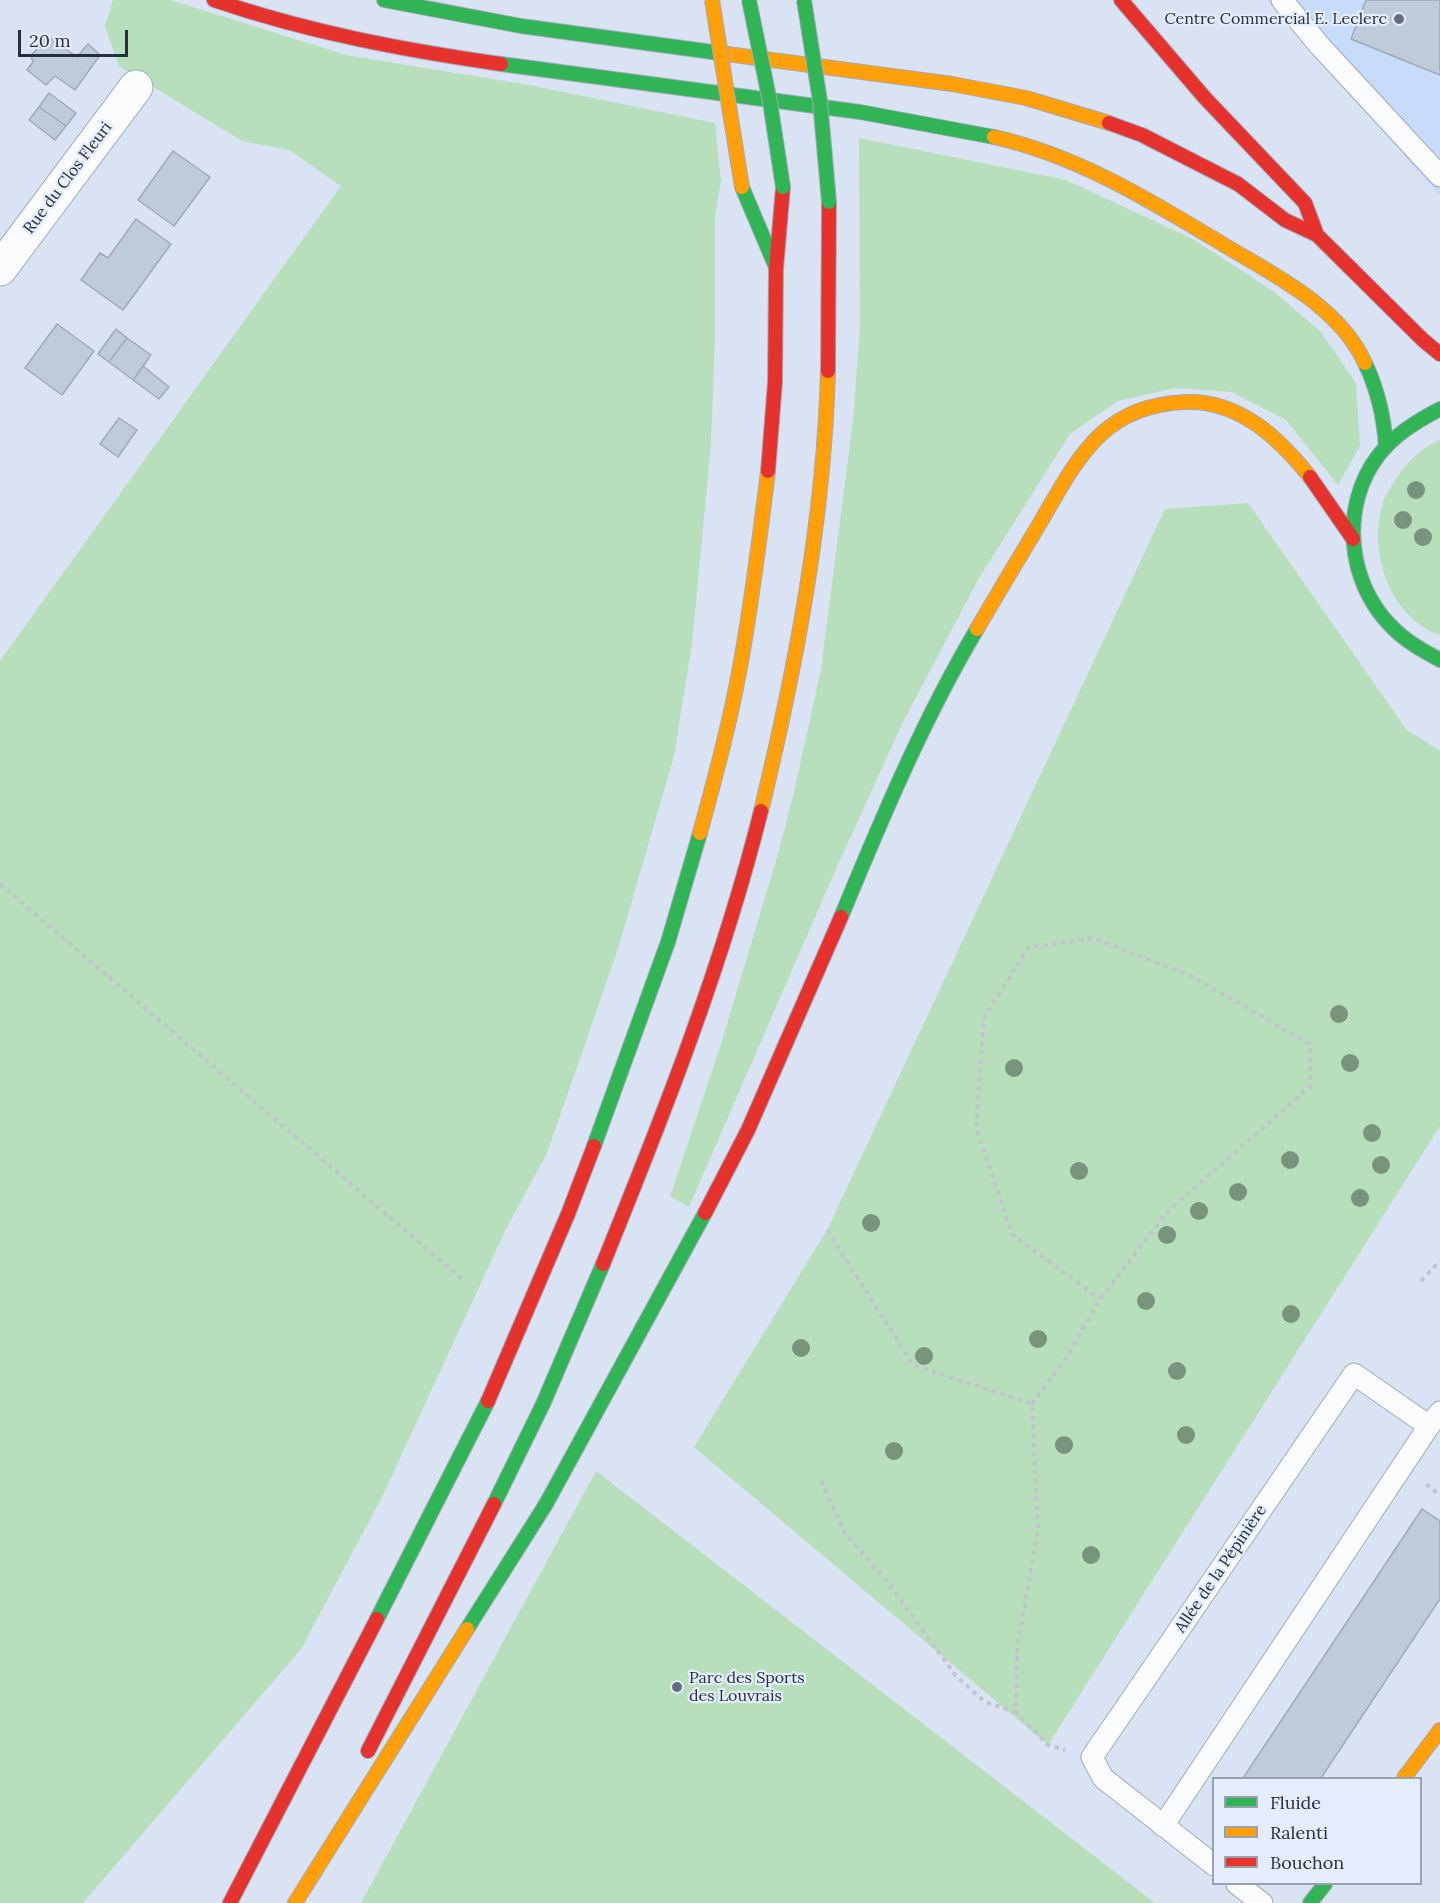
<!DOCTYPE html>
<meta charset="utf-8">
<style>
body{margin:0}
#map{position:relative;width:1440px;height:1903px;overflow:hidden;background:#d9e3f3;font-family:Lora,serif}
canvas{display:block}
.legend{position:absolute;left:1212px;top:1777px;width:210px;height:108px;box-sizing:border-box;background:#e3edfc;border:2px solid #97a1b0;margin:0;padding:8px 10px;list-style:none;font-size:18px;color:#262f3d}
.legend li{display:flex;align-items:center;gap:12px;height:30px}
.legend b{width:30px;border:2px solid #97a1b0}
.scale{position:absolute;left:18px;top:30px;width:110px;height:27px;box-sizing:border-box;border:3px solid #262f3d;border-top:0;padding-left:8px;font-size:18px;line-height:21px;white-space:nowrap;color:#262f3d;-webkit-text-stroke:4px #e3edfc;paint-order:stroke}
</style>
<div id="map">
<canvas width="1440" height="1903"></canvas>
<ul class="legend">
<li><b style="height:8px;background:#30b455"></b>Fluide</li>
<li><b style="height:8px;background:#ff9f0a"></b>Ralenti</li>
<li><b style="height:8px;background:#e5322d"></b>Bouchon</li>
</ul>
<div class="scale">20 m</div>
</div>
<script>
const g = document.querySelector('canvas').getContext('2d');
g.lineJoin = 'round';
function paint(path, color) {
  g.fillStyle = color;
  g.fill(path, 'evenodd');
}
function trace(path, color, width, dash) {
  g.strokeStyle = color;
  g.lineWidth = width;
  g.lineCap = dash ? 'butt' : 'round';
  g.setLineDash(dash || []);
  g.stroke(path);
}
function label(font, color, halo, rows, align = 'center') {
  g.font = font + ' Lora,serif';
  g.lineWidth = 4.5;
  g.setLineDash([]);
  g.textBaseline = 'middle';
  g.strokeStyle = halo;
  g.fillStyle = color;
  for (const [text, x, y, turn = 0] of rows) {
    g.save();
    g.translate(x, y);
    g.rotate((+turn || 0) * Math.PI / 180);
    g.textAlign = isNaN(turn) ? turn : align;
    if (halo) g.strokeText(text, 0, 0);
    g.fillText(text, 0, 0);
    g.restore();
  }
}
paint(new Path2D(`
 M1267 0H1440V196Z`), '#c7dbfa');
paint(new Path2D(`
 M113 0H170L346 55 529 85 715 123 721 180 715 216V341L711 444 692 644 674 756 617 952 547 1153 505 1231 382 1497 301 1649 83 1903H0V661L341 186 289 150 242 141 119 66 105 26Z
 M859 138 1066 180 1193 239 1273 291 1321 332 1356 383 1360 446 1338 485 1286 420 1232 392 1175 388 1118 401 1070 434 979 578 903 722 836 869 689 1207 670 1196 724 1034 778 854 795 788 821 669 853 420 860 328Z
 M1440 440V635C1435 633 1428 631 1423 627 1383 600 1369 544 1384 499 1387 492 1392 486 1396 479 1406 463 1422 447 1440 440Z
 M1248 503 1406 729 1440 751V1126L1048 1745 694 1447 827 1230 1165 509Z
 M596 1471 1155 1903H361Z`), '#b8dfbb');
const building = new Path2D(`
 M1366 0H1440V75L1351 39Z
 M47 36 77 57 88 44 100 55 75 90 55 76 46 85 27 70 33 62 31 56Z
 M49 93 76 113 66 126 39 107Z
 M39 107 66 126 55 140 29 120Z
 M173 151 210 177 174 226 138 200Z
 M136 219 171 244 123 310 81 280 100 253 108 258Z
 M57 324 94 351 62 395 25 368Z
 M116 329 127 338 109 362 98 354Z
 M127 338 151 355 133 380 109 362Z
 M143 366 169 387 159 399 133 380Z
 M119 418 137 430 118 457 100 444Z
 M1422 1509 1440 1521V1599L1321 1778H1243Z`);
paint(building, '#bdcbda');
trace(building, '#9faab6', 1.5);
const lane = new Path2D(`
 M1282 0 1320 46 1440 176
 M1163 1826 1429 1426
 M1214 1865 1103 1778 1092 1757 1354 1374 1429 1426 1440 1412
 M1237 1884 1262 1903`);
const street = new Path2D(`
 M0 269 136 87`);
const fast = new Path2D(`
 M384 0 521 26 727 54
 M501 64 860 112 994 137
 M742 187 775 265
 M1365 363C1378 390 1384 417 1386 447
 M1440 409C1417 421 1394 435 1378 456 1340 506 1347 582 1391 626 1405 641 1422 650 1440 660
 M841 917C882 818 923 720 977 629
 M594 1146 668 942 700 833
 M494 1504 543 1404 603 1264
 M377 1619 488 1401
 M467 1629 546 1504 705 1213
 M1310 1903 1325 1884`);
const slow = new Path2D(`
 M727 54 952 84 1026 98 1109 123
 M994 137C1079 156 1151 201 1224 245 1274 275 1339 306 1365 363
 M977 629C998 593 1019 558 1040 523 1078 458 1102 405 1186 402 1239 400 1279 438 1310 477
 M761 811C796 667 824 519 828 371
 M700 833C715 778 730 723 740 667 752 602 760 536 768 471
 M1404 1778 1440 1730
 M295 1903 467 1629`);
const jam = new Path2D(`
 M214 0C308 32 403 50 501 64
 M1121 0 1205 98 1305 203 1317 235
 M1109 123 1142 135 1238 184 1285 220 1317 235 1423 340 1440 354
 M828 371 829 202
 M768 471 775 382 776 269 783 187
 M1310 477 1353 539
 M705 1213 748 1130 841 917
 M603 1264C663 1116 722 967 761 811
 M488 1401 568 1214 594 1146
 M368 1751 494 1504
 M230 1903 377 1619`);
trace(lane, '#a1aab8', 23);
trace(street, '#a1aab8', 35);
trace(fast, '#a1aab8', 16);
trace(slow, '#a1aab8', 16);
trace(jam, '#a1aab8', 16);
trace(new Path2D(`
 M0 884 462 1279
 M827 1230 913 1365 1032 1404 1038 1529 1017 1650 1016 1712 1048 1745 1065 1750
 M1421 1281 1440 1261
 M1032 1404 1067 1357 1100 1299 1169 1210 1310 1087V1044L1191 976 1093 938 1028 948 984 1018 976 1127 1012 1234 1100 1299
 M821 1481 845 1533 886 1580 956 1676 985 1702 1016 1712
 M1426 1484 1440 1495`), '#c2c5cc', 4, [4.5, 4.5]);
trace(lane, '#f9fbfd', 21);
trace(street, '#f9fbfd', 33);
trace(fast, '#30b455', 14);
trace(slow, '#ff9f0a', 14);
trace(jam, '#e5322d', 14);
const fastBridge = new Path2D(`
 M749 0 770 102 783 187
 M804 0 820 101 829 202`);
const slowBridge = new Path2D(`
 M712 0 742 187`);
trace(fastBridge, '#a1aab8', 16, []);
trace(slowBridge, '#a1aab8', 16, []);
trace(fastBridge, '#30b455', 14);
trace(slowBridge, '#ff9f0a', 14);
g.fillStyle = '#78947d';
for (const [x, y] of [
 [1416,490],
 [1403,520],
 [1423,537],
 [1339,1014],
 [1350,1063],
 [1014,1068],
 [1372,1133],
 [1290,1160],
 [1381,1165],
 [1079,1171],
 [1238,1192],
 [1360,1198],
 [1199,1211],
 [871,1223],
 [1167,1235],
 [1146,1301],
 [1291,1314],
 [1038,1339],
 [801,1348],
 [924,1356],
 [1177,1371],
 [1186,1435],
 [1064,1445],
 [894,1451],
 [1091,1555]
]) {
  g.beginPath();
  g.arc(x, y, 9, 0, 2 * Math.PI);
  g.fill();
}
for (const [x, y, r, color] of [
 [1399,19,6,"#656e7d"],
 [677,1687,6,"#656e7d"]
]) {
  const dot = new Path2D();
  dot.arc(x, y, r, 0, 2 * Math.PI);
  g.fillStyle = color;
  g.fill(dot);
  trace(dot, '#e3edfc', 2);
}
label('16px', '#262f3d', '#e3edfc', [
 ["Centre Commercial E. Leclerc",1387,19],
 ["Parc des Sports",689,1678,"left"],
 ["des Louvrais",689,1696,"left"]
], 'right');
label('16px', '#262f3d', '#e3edfc', [
 ["Rue du Clos Fleuri",68,178,-53],
 ["Allée de la Pépinière",1221,1569,-56]
]);
</script>
